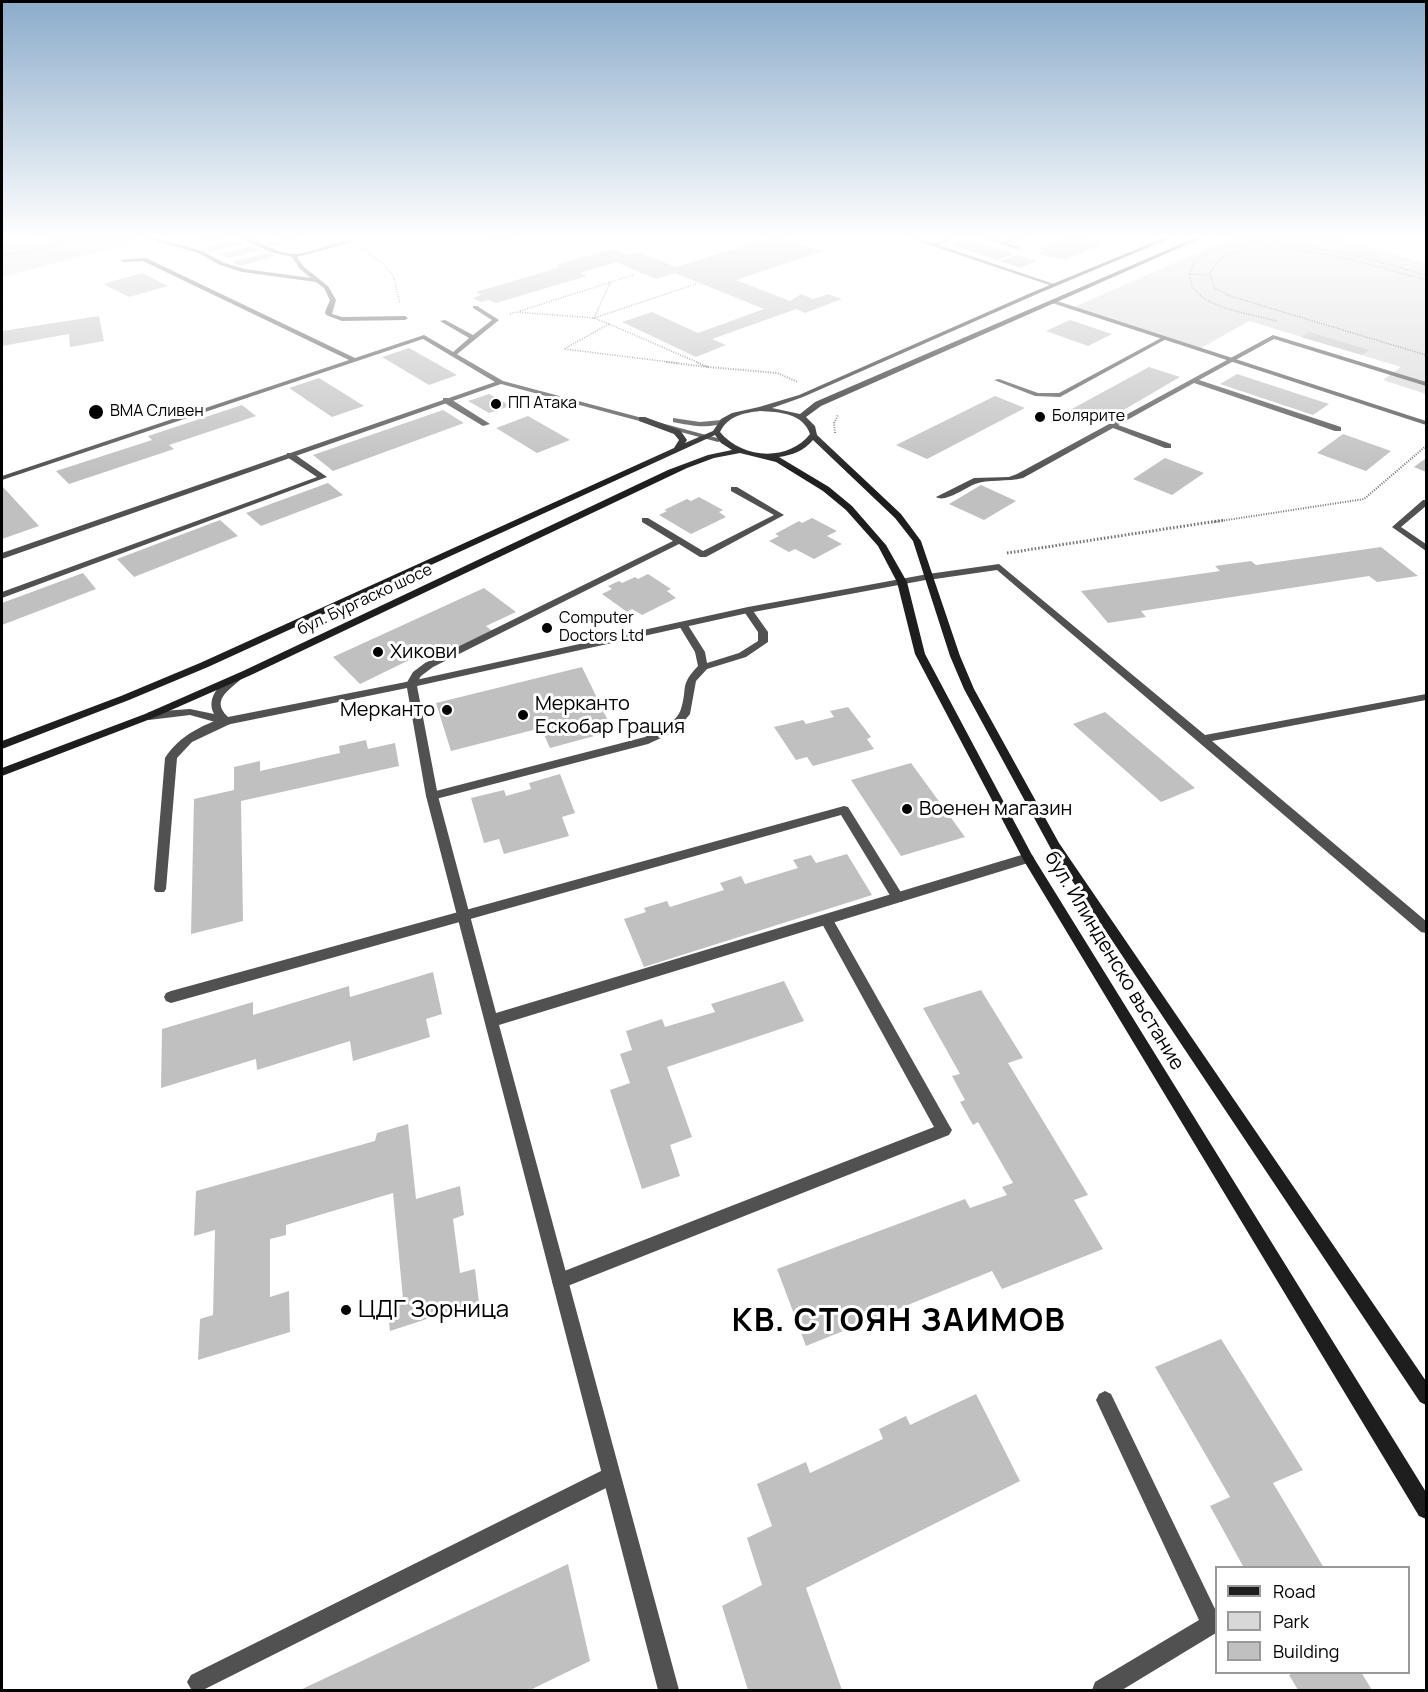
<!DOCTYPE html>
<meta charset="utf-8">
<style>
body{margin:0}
#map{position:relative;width:1428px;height:1692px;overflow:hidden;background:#fff;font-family:Manrope,sans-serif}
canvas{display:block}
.frame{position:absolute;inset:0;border:3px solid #000;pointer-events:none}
.legend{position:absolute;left:1215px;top:1566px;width:195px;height:108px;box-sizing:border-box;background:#fff;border:2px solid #999;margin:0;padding:8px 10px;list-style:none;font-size:18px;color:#000}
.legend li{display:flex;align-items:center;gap:12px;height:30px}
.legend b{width:30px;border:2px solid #999}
</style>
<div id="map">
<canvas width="1428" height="1692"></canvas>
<div class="frame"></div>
<ul class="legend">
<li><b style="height:8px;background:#1e1e1e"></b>Road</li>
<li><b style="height:16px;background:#d8d8d8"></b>Park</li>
<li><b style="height:16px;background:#c0c0c0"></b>Building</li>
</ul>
</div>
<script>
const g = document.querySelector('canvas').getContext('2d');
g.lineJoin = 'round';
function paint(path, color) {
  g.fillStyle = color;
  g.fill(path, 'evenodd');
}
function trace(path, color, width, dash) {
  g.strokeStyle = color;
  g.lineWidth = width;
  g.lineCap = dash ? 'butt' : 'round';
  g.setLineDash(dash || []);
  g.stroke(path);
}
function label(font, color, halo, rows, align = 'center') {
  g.font = font + ' Manrope,sans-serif';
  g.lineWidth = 6;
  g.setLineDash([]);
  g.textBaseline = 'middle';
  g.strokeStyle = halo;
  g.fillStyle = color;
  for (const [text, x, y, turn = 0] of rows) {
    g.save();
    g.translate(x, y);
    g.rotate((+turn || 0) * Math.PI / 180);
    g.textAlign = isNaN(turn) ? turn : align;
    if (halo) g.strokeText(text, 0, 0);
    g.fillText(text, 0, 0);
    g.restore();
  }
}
paint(new Path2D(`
 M56 237H132L138 241 2 277V246Z
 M1234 237H1337L1426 264V394L1383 380 1401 367 1249 321 1201 348 1074 307Z`), '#d8d8d8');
paint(new Path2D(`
 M203 237H231V238L209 242 200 238Z
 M288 237 299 238 274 246 265 242Z
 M486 237H516V238L499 242Z
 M773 237H780L822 251 736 280 790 301 801 294 813 299 828 294 842 299 805 313 796 309 712 339 726 345 696 357 622 322 652 312 698 333 764 309 675 273 656 279 616 262 580 273 587 276 496 303 489 300 481 302 472 298 481 295 476 292 561 267 556 265 613 249 628 255 638 252 676 267Z
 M1075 237 1101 242 1097 244 1100 245 1064 260 1037 254 1044 251 1038 249Z
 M967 239 1014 254 998 260 952 245Z
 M235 240 243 243 210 252 203 249Z
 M251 246 260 250 228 258 220 254Z
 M267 253 276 256 240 266 232 262Z
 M1016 255 1036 261 1020 268 1000 261Z
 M142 273 168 286 129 297 103 284Z
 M99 316 104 341 70 347 69 334 2 346V331Z
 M1070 320 1112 334 1088 346 1046 331Z
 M1309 332 1369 350 1362 355 1301 337Z
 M409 348 457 375 429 385 382 357Z
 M1149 367 1180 377 1103 422 1070 410Z
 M1237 374 1329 404 1313 415 1220 384Z
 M319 378 364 406 332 417 289 388Z
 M489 394 502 401 510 406 489 413 468 401Z
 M995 396 1025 408 927 459 896 445Z
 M242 405 256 416 169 445 174 449 69 484 56 471 152 440 148 436Z
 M443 410 464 423 333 471 313 455Z
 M528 416 570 440 537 453 496 428Z
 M1343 434 1391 451 1366 471 1317 453Z
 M1165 458 1204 473 1172 495 1133 479Z
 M1426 458V472L1414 467Z
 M328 483 343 495 261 526 246 513Z
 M981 485 1016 501 984 520 949 504Z
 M2 486 39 526 2 539Z
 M699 497 723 510 719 512 726 517 691 534 659 515 667 511 664 510 687 499 691 501Z
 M812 518 837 531 827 536 842 544 814 559 795 549 789 552 769 541 779 536 775 534 799 521 802 523Z
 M220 520 238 536 134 577 117 559Z
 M1381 547 1418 576 1377 582 1369 576 1141 611 1146 617 1108 623 1081 591 1220 571 1215 566 1251 561 1256 565Z
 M83 573 96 589 2 625V603Z
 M648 574 671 589 667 591 676 598 642 615 632 609 627 612 602 594 612 589 608 586 619 581 622 583 635 577 638 579Z
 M484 588 516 612 486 626 493 632 442 657 432 649 360 684 333 657Z
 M582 667 613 731 550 748 541 728 451 751 436 703Z
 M848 707 871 737 867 739 874 749 813 766 807 757 796 760 774 727 803 720 806 724 834 717 830 711Z
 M1105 712 1195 788 1161 802 1073 724Z
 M366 740 368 749 395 743 399 766 241 801 243 921 191 934 194 799 234 790V767L260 761V771L340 753 339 746Z
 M911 763 965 837 901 856 851 780Z
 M560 774 575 813 562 817 569 836 504 854 499 839 484 843 471 798 504 790 506 796 531 789 529 783Z
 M847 854 872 895 644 967 624 919 646 912 644 908 667 901 670 907 724 890 720 883 741 876 745 884 798 868 793 860 811 855 816 863Z
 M433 972 442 1014 426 1019 430 1037 353 1061 350 1041 257 1070 256 1059 161 1088 162 1029 253 1002V1015L349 986 350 997Z
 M784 981 804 1021 667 1067 692 1137 670 1145 680 1176 642 1189 610 1090 630 1083 620 1054 632 1050 626 1031 662 1019 665 1027 715 1012 711 1004Z
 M981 990 1023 1058 1008 1063 1088 1195 1074 1200 1103 1249 1002 1289 992 1271 806 1346 777 1269 965 1199 970 1208 1007 1195 1002 1187 1013 1183 978 1122 973 1125 960 1102 965 1100 952 1076 960 1074 923 1008Z
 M408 1124 416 1199 460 1186 464 1215 453 1219 460 1273 475 1269 479 1302 390 1331 387 1305 403 1299 393 1193 286 1225V1235L270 1239V1297L289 1291 290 1332 198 1360 200 1319 213 1315 215 1230 194 1236 196 1191 375 1141 377 1133Z
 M1221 1339 1303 1470 1273 1483 1324 1568H1244L1210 1506 1230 1497 1155 1367Z
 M976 1394 1020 1481 806 1588 842 1690H748L722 1606 762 1585 747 1538 772 1526 757 1484 806 1462 810 1473 883 1439 879 1429 906 1416 910 1425Z
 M568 1564 590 1661 530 1690H300Z
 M1295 1672H1361L1372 1690H1298L1289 1675Z`), '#c0c0c0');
trace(new Path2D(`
 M1215 242 1226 237
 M362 249 381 262 393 275 400 303
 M2 254 31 252 82 237
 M1189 274 1209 275
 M1426 280C1373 266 1277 234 1225 256 1218 259 1214 268 1209 273L1215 288 1230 296 1426 355
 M610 283 594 318 696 284
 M520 311 633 275
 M510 314 516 312 594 318 609 324
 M1276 321C1252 314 1223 311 1202 297 1196 292 1191 286 1190 278 1188 252 1227 245 1247 244 1309 241 1367 258 1426 275
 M609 324 699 363
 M609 324 564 349 678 363`), '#737373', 1.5, [1, 1.5]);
trace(new Path2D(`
 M666 362 708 367 696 362
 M708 367 777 373 798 382
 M835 433 834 423 838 415
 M1214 522 1364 499 1426 446`), '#737373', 2, [1, 1.5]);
trace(new Path2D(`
 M1007 553 1224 520`), '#737373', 3, [1.5, 2]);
paint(new Path2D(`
 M906 237C916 237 923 242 932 243 940 243 949 237 958 237L938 245 1057 285 1052 286Z
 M1018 237H1026L1004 245 1001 243Z
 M473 306H477L499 320 456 355H452V353L469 338 440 321 445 320 473 335 492 320 473 308Z
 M1273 335 1426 382V386L1274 339 1199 380 1341 427V431H1335L1194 383 1118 425 1171 444V448H1165L1113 428 1023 478C1008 482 987 479 975 484 965 488 945 503 936 497L974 478 1009 477 1017 474Z
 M1163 337 1168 338 1060 397 1035 396 994 380 999 379 1038 393H1059Z
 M443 398H449L490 424 483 426 443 402Z
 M287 453H293L327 477 2 598V592L317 477 287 457Z
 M731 487H737L784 515 706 557H700L679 544 433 667 421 676 415 686 411 687 406 684 413 672 425 663 673 541 642 522V518H648L703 551 774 515 731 491Z
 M1423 500H1426V506L1401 527 1426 544V551L1392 527Z
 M999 564 1205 735 1426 694V700L1212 741 1426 921V933L1421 932 997 570 928 580 923 577 928 574Z
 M748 607 751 608 768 632V642L746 657 707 669 696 681 690 714 676 731 648 744 432 800 428 799 426 796 428 793 645 737C657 731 676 724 681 709 688 687 679 686 698 666L695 652 678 624 680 622H686L705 652 707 663 739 653 758 641V632L743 610Z
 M226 717 230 718 231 721 230 724 192 742 177 758 166 889 164 892H156L154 889 165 758C179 736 202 725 226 717Z
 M844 806 848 807 902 894 904 898 902 902H894L841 815 171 1003 166 1001 164 997 166 993 171 991Z
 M826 915 831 916 949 1125 952 1130 949 1135 560 1289 554 1287 552 1281 554 1275 934 1127 820 920 821 916Z
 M1105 1391 1111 1394 1216 1611V1633L1122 1690H1092L1095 1682 1199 1620 1096 1400 1099 1394Z
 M611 1466 618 1468 620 1475 618 1482 205 1689H191L187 1682 191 1675Z`), '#515151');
paint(new Path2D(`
 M142 237H151L202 251 224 263 245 269 311 278 300 269 292 257 271 252 237 237C256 237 273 252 292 254 309 255 335 241 353 240V242L297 257 304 267 328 286 336 300 332 314 342 317 405 316 408 318 405 320 342 321 326 315 325 312 330 300 324 288 316 282 242 272 220 265 198 253Z
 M980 237H988L1021 248 1016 249Z
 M146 258 355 358 424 335 503 381 725 440 718 442 501 384 2 559V553L495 382 423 339 2 480V476L349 360 143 261 123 262 120 260Z
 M1054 300 1426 421V425L1052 303Z
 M673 418 700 422 721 420 725 422C710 430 689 425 673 422Z
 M928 574 931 575V579L748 613 417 686 438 796 496 1013 1028 853 1032 855 1034 858 1032 861 1028 863 499 1025 679 1690H658L426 796 407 688 226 725 190 715 149 720 144 716 149 712 190 709 214 714C205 697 222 680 238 674L243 677C232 689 209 699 228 717L411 681 748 607Z`), '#515151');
paint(new Path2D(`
 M1166 237H1173L1037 294 803 397 772 408 800 414 815 402 1197 237H1204L821 406 806 417 815 426 817 435 901 514 921 541 960 656 974 689 1059 843 1426 1381V1405L1420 1402 1051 849 964 689 950 656 913 541 895 518 813 440C804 451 792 455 779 457L829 487 852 506 886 545 907 582 925 654 1032 855 1426 1492V1519L1419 1516 1024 861 915 654 897 582 878 546 846 510 823 491 776 462 740 453 714 458 687 468 251 675 153 718 2 776V768L145 714 243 671 668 470 708 455 732 450 721 443 715 435 208 667 129 700 2 749V741L121 696 200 663 674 448 679 440 674 434 639 421V417H645L680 430 687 440 685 443 713 431 721 419 732 413 759 407 799 395 1033 292ZM760 411C779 412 803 413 810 434 788 462 742 459 720 432 728 416 743 413 760 411Z`), '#1e1e1e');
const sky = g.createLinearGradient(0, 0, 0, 474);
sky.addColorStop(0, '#8baccb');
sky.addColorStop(0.5, '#fff');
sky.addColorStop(1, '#ffffff00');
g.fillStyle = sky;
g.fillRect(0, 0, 1428, 474);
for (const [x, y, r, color] of [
 [496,404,6,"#000"],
 [96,412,8,"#000"],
 [1040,417,6,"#000"],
 [547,628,6,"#000"],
 [378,652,6,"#000"],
 [447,710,6,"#000"],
 [523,715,6,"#000"],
 [907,809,6,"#000"],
 [346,1310,6,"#000"]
]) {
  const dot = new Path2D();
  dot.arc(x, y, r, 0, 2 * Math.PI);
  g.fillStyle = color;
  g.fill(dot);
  trace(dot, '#fff', 2);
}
label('16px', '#000', '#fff', [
 ["ПП Атака",508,404],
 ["ВМА Сливен",110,412],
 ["Болярите",1052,417],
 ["Computer",559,619],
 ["Doctors Ltd",559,637]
], 'left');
label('16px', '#000', '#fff', [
 ["бул. Бургаско шосе",365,600,-25]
]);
label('20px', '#000', '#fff', [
 ["Хикови",390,652],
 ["Мерканто",535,704],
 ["Ескобар Грация",535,727],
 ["Мерканто",435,710,"right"],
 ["Военен магазин",919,809]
], 'left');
label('20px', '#000', '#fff', [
 ["бул. Илинденско въстание",1114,961,59]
]);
label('24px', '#000', '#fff', [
 ["ЦДГ Зорница",358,1310]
], 'left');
g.letterSpacing = '1.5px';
label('bold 32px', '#000', '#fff', [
 ["КВ. СТОЯН ЗАИМОВ",899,1322]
]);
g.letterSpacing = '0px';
</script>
